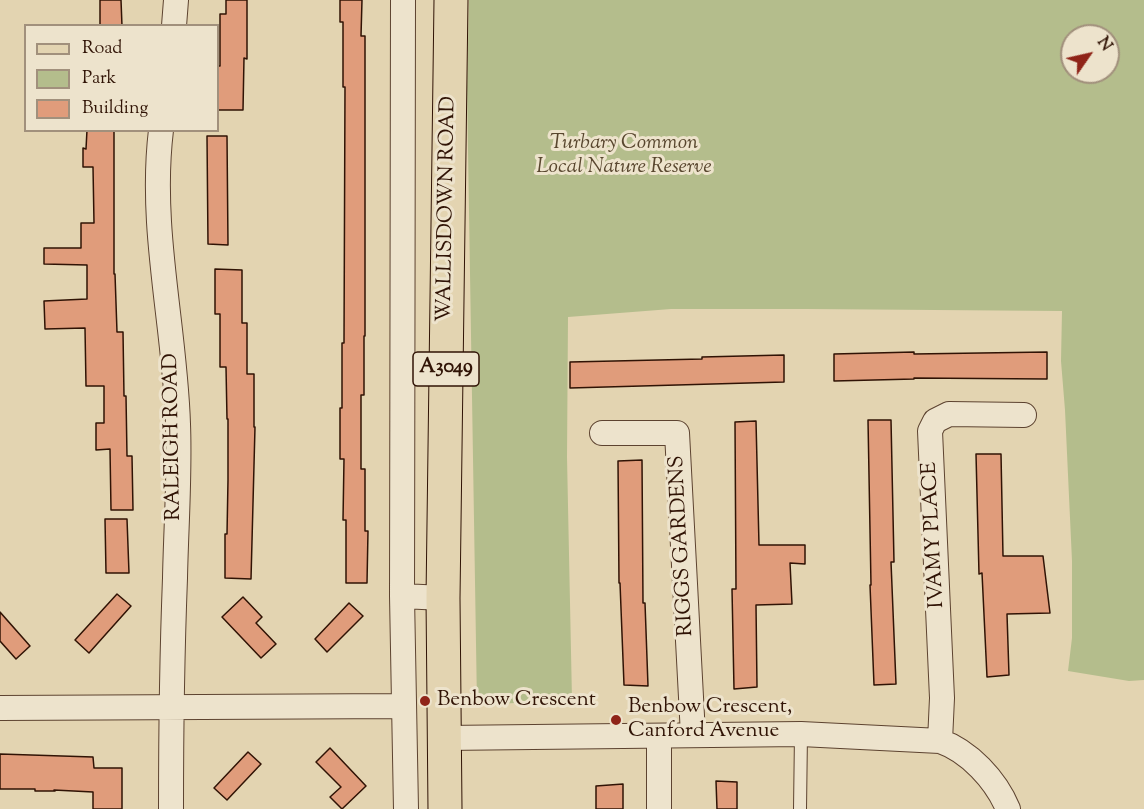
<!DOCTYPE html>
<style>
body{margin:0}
#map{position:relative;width:1144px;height:809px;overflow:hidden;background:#e3d4b1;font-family:"Sorts Mill Goudy",serif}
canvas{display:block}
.legend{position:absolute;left:24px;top:24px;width:195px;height:108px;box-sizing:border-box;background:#ede3cc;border:2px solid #a1907c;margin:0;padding:8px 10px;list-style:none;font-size:18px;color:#301305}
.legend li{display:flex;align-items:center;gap:12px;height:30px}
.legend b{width:30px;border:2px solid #a1907c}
.north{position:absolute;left:1060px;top:24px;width:60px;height:60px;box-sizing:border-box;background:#ede3cc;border:2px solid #a1907c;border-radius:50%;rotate:56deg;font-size:16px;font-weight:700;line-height:24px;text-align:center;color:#301305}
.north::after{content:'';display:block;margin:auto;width:21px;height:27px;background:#8f2418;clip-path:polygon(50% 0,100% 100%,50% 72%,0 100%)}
</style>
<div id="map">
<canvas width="1144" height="809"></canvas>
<ul class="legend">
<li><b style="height:8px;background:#e3d4b1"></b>Road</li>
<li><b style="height:16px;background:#b4bd8c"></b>Park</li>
<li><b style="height:16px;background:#e09c7b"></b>Building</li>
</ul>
<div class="north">N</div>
</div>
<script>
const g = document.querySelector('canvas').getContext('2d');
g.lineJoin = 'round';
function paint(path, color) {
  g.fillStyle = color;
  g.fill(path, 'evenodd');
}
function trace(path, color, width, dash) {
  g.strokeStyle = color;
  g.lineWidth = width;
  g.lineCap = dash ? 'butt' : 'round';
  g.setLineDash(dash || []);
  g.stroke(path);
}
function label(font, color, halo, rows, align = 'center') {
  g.font = font + ' "Sorts Mill Goudy",serif';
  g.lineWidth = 6;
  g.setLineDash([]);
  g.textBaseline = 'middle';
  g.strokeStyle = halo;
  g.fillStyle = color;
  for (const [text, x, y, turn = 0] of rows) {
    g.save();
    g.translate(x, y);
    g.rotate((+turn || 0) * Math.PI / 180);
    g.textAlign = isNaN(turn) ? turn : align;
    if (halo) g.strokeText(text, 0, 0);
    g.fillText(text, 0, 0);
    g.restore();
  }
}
paint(new Path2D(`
 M469 0H1144V680L1129 681 1068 671 1072 638V561L1065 410 1061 361 1062 311 808 309H671L568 317 567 457 572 700 477 705 467 88ZM1072 36H1108V72H1072Z`), '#b4bd8c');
const building = new Path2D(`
 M100 0H121L122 26H100Z
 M226 0H247V59L244 58 243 110H218V66H220V14H226Z
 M340 0H362L361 36H365V336H364V395H361V469H365V531H368L367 583H346V520H343L344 459H340V408H342V343H344L345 87H343V22H340Z
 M87 130H114V274H115L117 332H123L124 396H126L127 456H132L133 510H111L110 449 96 450V423H104V386H86L85 328 45 329 44 301 87 299V265L44 264V248H81V223H94L93 167H83V148L86 149Z
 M207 136H227L228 245 208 244Z
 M215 269 242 270V323H247V374H254V427H255L251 579 225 578V534H227L228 480V419H227L226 367H220V314H215Z
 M914 352V354L1047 352V379L914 378V379L834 381V354Z
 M784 355V382L570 388V362L702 359V357Z
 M868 420H891L894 562H891L896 684 874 685 870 585H871Z
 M756 421 759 545H805V564L790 563 792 604 756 605 757 687 734 689 732 589H736L735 422Z
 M976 454H1001L1003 556H1043L1050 613 1007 614 1009 675 987 677 982 573 979 574Z
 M642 460 643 603H645L648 686 624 685 620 583H619L618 461Z
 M105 519H127L129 573H106Z
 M117 594 131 606 89 653 75 640Z
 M243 597 262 617 256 623 276 644 261 658 222 617Z
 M349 603 363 616 327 652 315 639Z
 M0 612 30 646 16 659 0 641Z
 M330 748 366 786 342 809 330 797 341 787 316 762Z
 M248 752 261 764 227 800 214 788Z
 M0 754 93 757 94 768H122V809H93V792L54 790 55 791H35V789H0Z
 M716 781 737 782V809H717Z
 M623 784V809H596V786Z`);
paint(building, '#e09c7b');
trace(building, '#301305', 1.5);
const service = new Path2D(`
 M800 809 801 734`);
const minor = new Path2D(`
 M403 0 402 596 406 809
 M174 26 176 0
 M161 130C149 229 175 326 178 424 180 475 176 527 175 578 172 655 171 732 171 809
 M602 433H677L693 735
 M402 596 443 598
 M0 708 404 706
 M659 736V809
 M444 738 801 734 940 741C969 751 996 780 1008 809
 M940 741 942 698 930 431 935 421 949 414 1024 415`);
const primary = new Path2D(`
 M445 809 443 598 451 0`);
trace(service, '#5d4330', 14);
trace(minor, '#5d4330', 26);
trace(primary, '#301305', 35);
trace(service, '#ede3cc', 12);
trace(minor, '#ede3cc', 24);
trace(primary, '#e3d4b1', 33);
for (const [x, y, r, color] of [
 [425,701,6,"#8f2418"],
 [616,720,6,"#8f2418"]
]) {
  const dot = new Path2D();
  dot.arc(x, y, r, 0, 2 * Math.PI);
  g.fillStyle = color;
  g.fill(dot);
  trace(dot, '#ede3cc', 2);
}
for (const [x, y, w] of [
 [446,369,66]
]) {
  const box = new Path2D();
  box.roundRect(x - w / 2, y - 17, w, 34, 4.5);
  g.fillStyle = '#ede3cc';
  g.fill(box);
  trace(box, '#301305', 1.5);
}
label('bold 20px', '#301305', null, [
 ["A3049",446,369]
]);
label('italic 21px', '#58462e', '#ede3cc', [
 ["Turbary Common",624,144],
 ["Local Nature Reserve",624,168]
]);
label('21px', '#301305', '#ede3cc', [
 ["WALLISDOWN ROAD",448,209,-89],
 ["RALEIGH ROAD",174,437,-91],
 ["IVAMY PLACE",935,535,-93],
 ["RIGGS GARDENS",683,546,-93]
]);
label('21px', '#301305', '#ede3cc', [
 ["Benbow Crescent",437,701],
 ["Benbow Crescent,",628,708],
 ["Canford Avenue",628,732]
], 'left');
</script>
